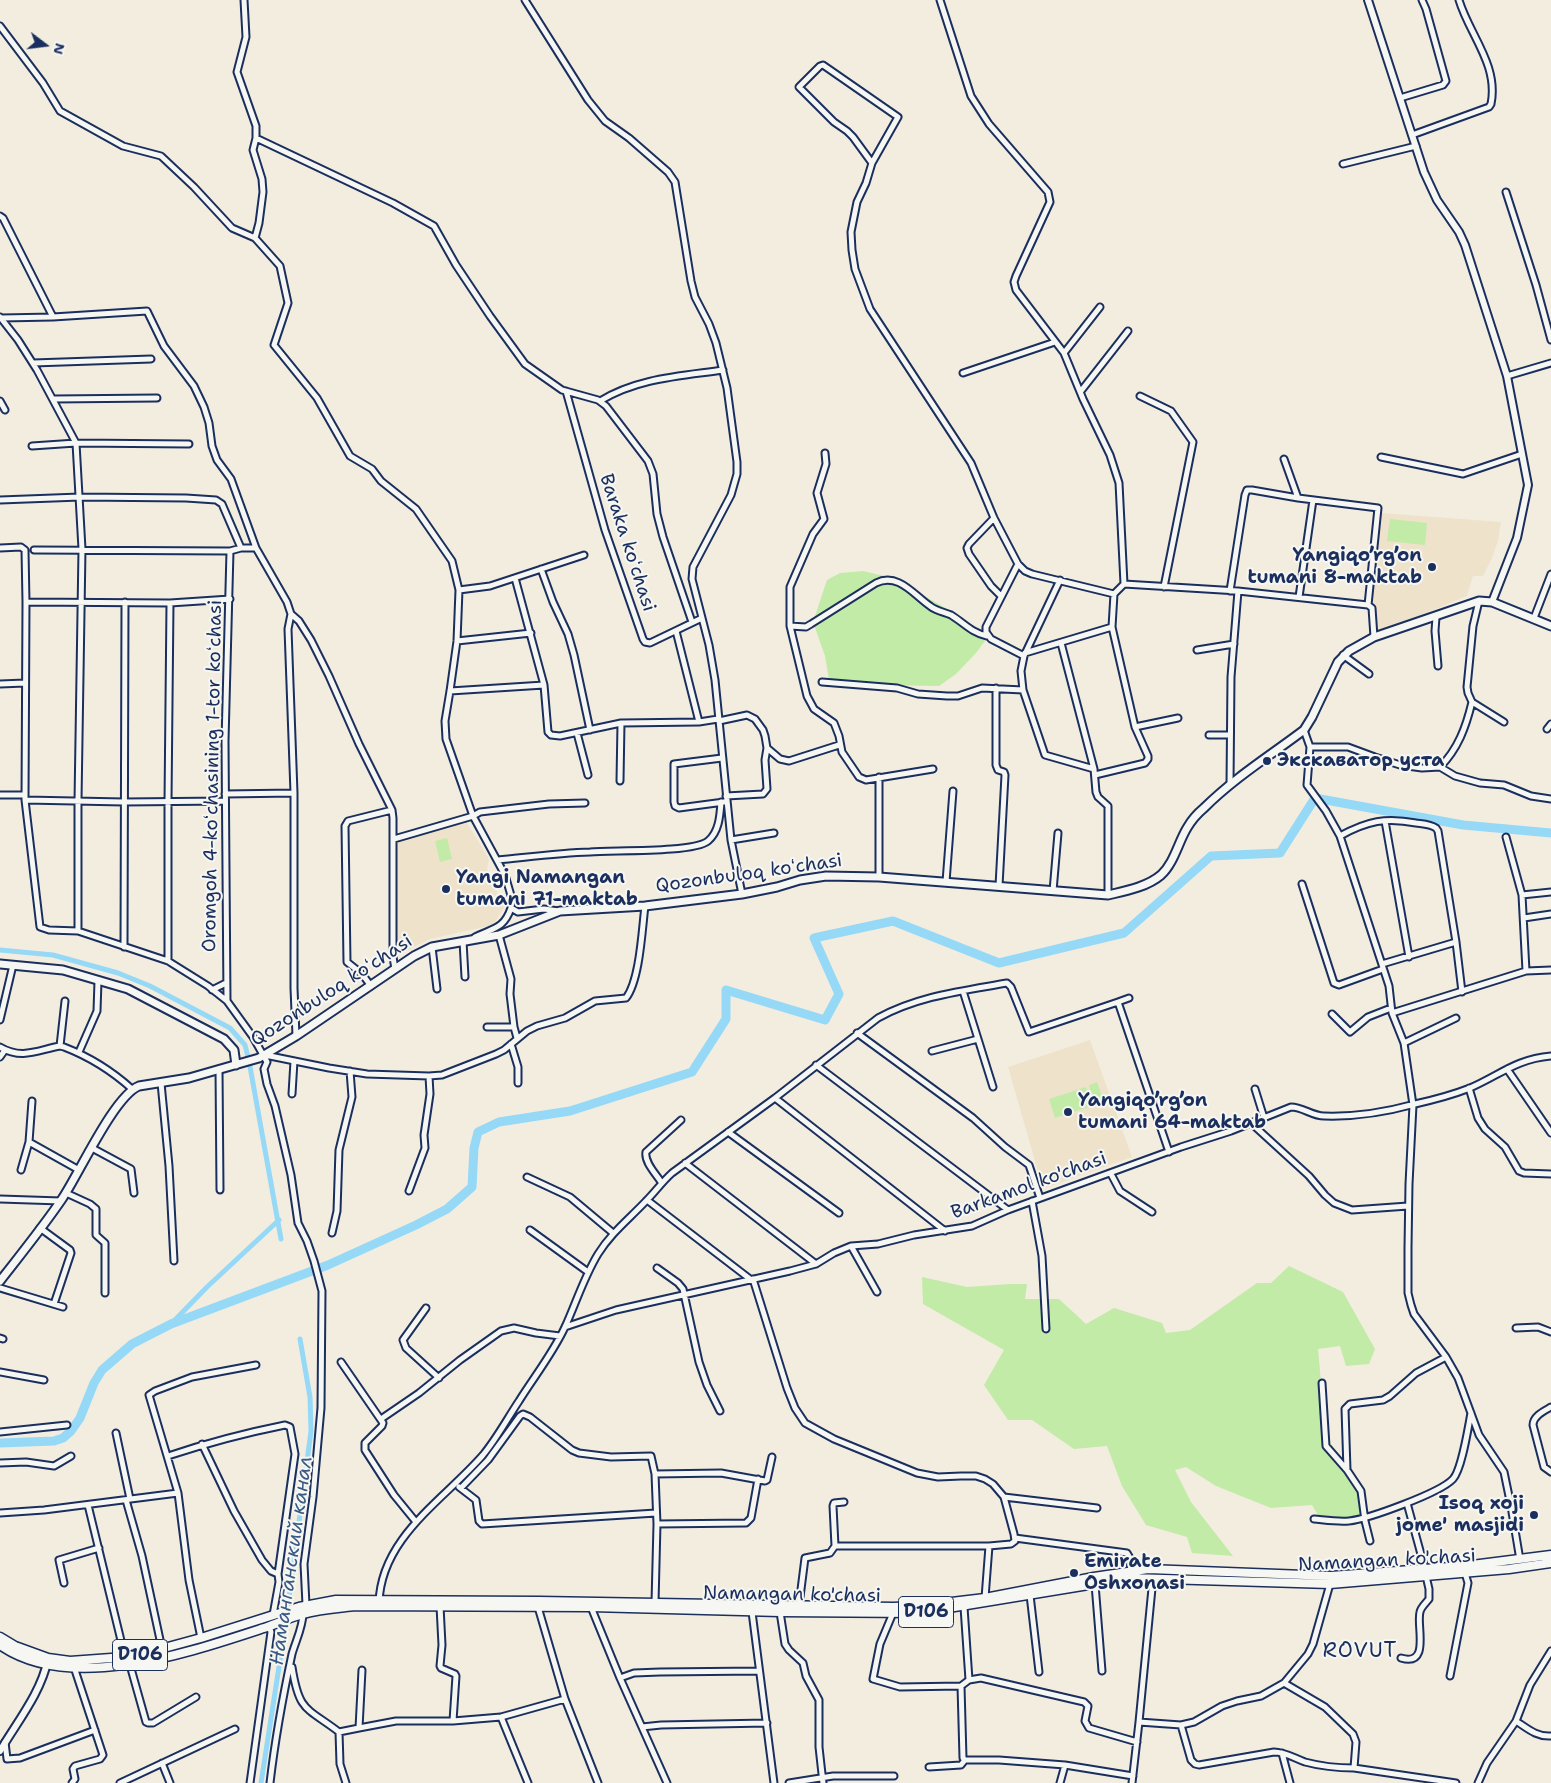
<!DOCTYPE html>
<meta charset="utf-8">
<style>
body{margin:0}
#map{position:relative;width:1551px;height:1783px;overflow:hidden;background:#f3ede0;font-family:"Shantell Sans",sans-serif}
canvas{display:block}
.north{position:absolute;left:20px;top:20px;width:50px;height:50px;-webkit-text-stroke:4px #f6f6f2;paint-order:stroke;rotate:105deg;font-size:14px;font-weight:700;line-height:20px;text-align:center;color:#1b2f5e}
.north::after{content:'';display:block;margin:auto;width:18px;height:22px;background:#1b2f5e;clip-path:polygon(50% 0,100% 100%,50% 72%,0 100%)}
</style>
<div id="map">
<canvas width="1551" height="1783"></canvas>
<div class="north">N</div>
</div>
<script>
const g = document.querySelector('canvas').getContext('2d');
g.lineJoin = 'round';
function paint(path, color) {
  g.fillStyle = color;
  g.fill(path, 'evenodd');
}
function trace(path, color, width, dash) {
  g.strokeStyle = color;
  g.lineWidth = width;
  g.lineCap = dash ? 'butt' : 'round';
  g.setLineDash(dash || []);
  g.stroke(path);
}
function label(font, color, halo, rows, align = 'center') {
  g.font = font + ' "Shantell Sans",sans-serif';
  g.lineWidth = 4;
  g.setLineDash([]);
  g.textBaseline = 'middle';
  g.strokeStyle = halo;
  g.fillStyle = color;
  for (const [text, x, y, turn = 0] of rows) {
    g.save();
    g.translate(x, y);
    g.rotate((+turn || 0) * Math.PI / 180);
    g.textAlign = isNaN(turn) ? turn : align;
    if (halo) g.strokeText(text, 0, 0);
    g.fillText(text, 0, 0);
    g.restore();
  }
}
paint(new Path2D(`
 M1382 513 1501 522 1498 541 1492 558 1483 576H1473L1467 596 1373 635 1371 604Z
 M466 821 489 859 487 869 504 908 493 925 430 939 397 956V840Z
 M1090 1040 1132 1157 1043 1189 1008 1067Z`), '#efe2cb');
paint(new Path2D(`
 M1390 519 1427 523 1425 545 1387 541Z
 M863 571 893 578 956 614 981 635 985 641 976 653 956 674 939 686 877 685 829 680 825 656 813 622 827 580 840 573Z
 M447 838 452 859 440 862 435 841Z
 M1097 1082 1103 1099 1094 1102 1089 1085Z
 M1086 1087 1092 1106 1055 1118 1049 1099Z
 M1289 1266 1343 1292 1375 1349 1369 1364 1346 1366 1340 1346 1318 1349 1326 1437 1357 1482 1360 1519 1351 1523 1322 1522 1312 1505 1271 1508 1216 1486 1186 1467 1175 1470 1191 1502 1233 1556 1192 1553 1187 1537 1146 1525 1122 1486 1107 1446 1074 1449 1032 1420H1008L984 1385 1004 1350 923 1304 922 1277 967 1287 1010 1284H1027L1025 1299H1059L1086 1324 1114 1308 1162 1323 1166 1333 1190 1330 1257 1283H1271Z`), '#c1eba7');
trace(new Path2D(`
 M0 950 53 955 118 973 150 986 230 1028 245 1045 249 1061 281 1239
 M171 1324 207 1287 279 1220
 M261 1783 285 1628 311 1431 310 1397 300 1339`), '#95d9f7', 5);
trace(new Path2D(`
 M0 1443 54 1441 63 1438 71 1431 80 1418 94 1383 102 1370 132 1344 171 1324 328 1265 416 1225 447 1209 472 1187 474 1148 478 1132 499 1122 570 1111 692 1072 726 1019V990L825 1020 839 994 814 938 893 921 999 963 1124 933 1211 856 1280 853 1315 798 1463 825 1551 833`), '#95d9f7', 9);
const minor = new Path2D(`
 M244 0 246 37 237 72 256 126V138L253 150 262 179 263 192 259 223 255 238
 M525 0 588 100 605 121 629 138 668 172 675 182 691 281 695 297 709 324 716 343 727 388 737 462V474L731 495 693 567 692 579 709 645 715 680 731 840 742 894
 M940 0 971 96 989 124 1048 192 1050 202 1016 276 1014 282 1016 290 1064 353 1083 399 1110 455 1119 483 1124 584 1114 594 1112 627 1135 727 1148 756V759L1145 763 1095 775
 M0 26 43 83 60 111 123 146 161 156 194 187 232 228 255 238 280 266 288 303 274 345 317 398 350 456 372 469 381 481 416 509 452 561 459 590 457 641 450 691 445 721 446 739 473 816 505 875 512 899 511 908 518 912 544 909 559 911
 M1400 98 1443 85 1446 81 1426 9 1422 0
 M1412 135 1489 107 1491 104C1499 65 1469 34 1459 0
 M256 138 393 203 434 226 456 265 490 316 525 364 562 390 598 400 606 406 648 461 653 474 657 514 663 537 692 622
 M872 163 853 137 847 131 834 122 799 87 820 66 823 65 898 117 872 163 866 183 857 202 851 232 852 250 855 269 870 309 971 463 994 518 1018 564 1025 571 1032 574 1114 594
 M1343 164 1416 146
 M1506 192 1536 285 1551 340
 M0 216 3 218 53 317
 M0 317 18 340 37 370 76 443 82 549 78 801V931
 M1 318 53 317 147 311 164 346 194 386 204 407 209 423 212 446 217 460 231 479 256 548 287 602 291 614 288 629 294 793V988L296 1036
 M1064 353 1100 307
 M33 363 151 359
 M963 373 1055 342
 M1507 376 1551 363
 M566 391 605 530 643 639 645 642 650 643 702 618
 M1081 391 1128 331
 M1140 396 1171 411 1193 442 1164 587
 M54 399 157 398
 M0 401 5 410
 M600 401C637 378 681 376 723 370
 M32 446 76 443 189 444
 M825 453 826 464 817 493 824 519 813 534 790 587V626L807 696 814 709 834 723 839 736 842 752 859 777 866 780 933 769
 M1381 457 1463 474 1522 454
 M1284 459 1298 498
 M0 500 80 497 186 498 216 500 222 504 241 548
 M994 518 969 544 967 548 969 554 991 586 1001 596
 M0 548 21 547 25 550 26 602
 M34 550 230 551 241 548H256
 M1018 564 986 627V632L991 639 1024 656
 M541 569 553 602 568 634 574 655 590 730
 M515 578 544 685 548 732 551 735 560 736 621 723 699 722 718 719
 M1060 580 1024 656 1021 671 1023 690 1045 755 1094 769
 M1124 584 1238 591 1368 605 1372 608 1374 637
 M459 590 490 586 584 555
 M1230 591 1245 495 1247 490H1252L1298 498 1378 508 1368 605
 M1299 597 1313 500
 M170 603 230 599
 M291 614 299 621 311 640 329 676 359 744 392 810 393 818V957L395 969
 M1436 617 1435 631 1438 666
 M1534 618 1551 574
 M790 626 806 627 811 624 876 583C898 572 914 595 930 606 936 611 944 612 951 615 964 623 972 633 987 636
 M676 631 699 722
 M457 641 531 633
 M1061 643 1094 769 1096 792 1098 797 1108 806V895
 M1197 650 1234 644
 M1025 653 1112 627
 M1343 655 1369 674
 M822 682 897 688 918 694 947 696H958L982 688 1023 690
 M0 684 25 683
 M996 688V765L998 770 1004 772 1005 775 999 886
 M450 691 544 685
 M1472 702 1504 722
 M719 721 747 715 755 719 763 730 765 736 767 748 765 760 767 789 763 794 726 796
 M1135 727 1178 718
 M1547 729 1551 724
 M1304 730 1310 747H1348L1375 757 1400 765 1422 768 1440 767C1458 749 1466 727 1472 702L1468 693 1467 687 1473 626 1479 601
 M577 733 588 775
 M1209 735H1230
 M1310 747 1307 785 1326 811 1340 836 1389 986 1392 1013
 M767 748 780 759 789 761 839 745
 M722 758 674 764V802L675 806 679 808 724 802
 M1440 767 1455 776 1480 783 1504 785 1531 796 1551 799
 M620 781 621 723
 M1230 785 1231 677 1238 591
 M225 794 294 793
 M0 795H25
 M25 800 124 802 225 801
 M1385 821 1409 957
 M1340 836C1367 821 1386 817 1416 823 1423 824 1430 824 1436 828L1438 831 1456 942
 M1506 837 1522 895 1526 971
 M394 839 473 816 480 812 549 804 585 803
 M731 840 774 833
 M498 860C529 857 559 853 590 852 612 850 693 853 708 841 719 832 720 816 721 802
 M879 877V777
 M946 882 953 791
 M1302 884 1334 983 1339 985 1383 969
 M1053 891 1058 833
 M1522 895 1551 892
 M1524 918 1551 914
 M499 935 511 979 510 994 514 1027 517 1038
 M475 937C493 928 504 929 511 908
 M463 941 465 977
 M124 947 125 602
 M432 947 437 989
 M168 961V802L170 603 26 602 25 800 40 927 49 930 78 931 168 961 208 986 227 1001 253 1037 267 1062 264 1069 267 1084 275 1106 291 1175 298 1223 307 1241 314 1261 322 1291 321 1408 313 1497 304 1564 306 1605
 M1382 964 1456 942 1462 992
 M371 986 362 974 347 962 345 826 348 821 392 810
 M212 990 226 983
 M963 991 993 1087
 M227 1001 225 741 230 551
 M1118 1002 1129 998
 M1332 1014 1350 1032 1368 1017 1391 1008
 M0 1020 13 965
 M487 1027H514
 M857 1033 973 1118 1005 1147 1029 1165 1040 1198
 M1404 1043 1456 1018
 M511 1044 518 1067V1083
 M60 1046 65 1001
 M0 1047C22 1060 38 1050 60 1046L64 1047C90 1057 112 1071 132 1089
 M932 1051 978 1039
 M79 1052 97 1011 98 981
 M265 1055 329 1068 367 1074 429 1076 442 1075 496 1054 504 1050 527 1031 537 1026 565 1018 595 1001 626 998C640 980 642 929 645 906
 M0 1057 5 1050
 M816 1065 1008 1210
 M219 1069 220 1190
 M1507 1069 1551 1133
 M161 1083 169 1166 174 1261
 M1469 1088 1478 1118 1485 1129 1505 1147 1519 1171 1524 1173 1551 1174
 M1255 1089 1264 1118
 M292 1094 294 1061
 M775 1098 945 1231
 M1251 1123 1309 1176 1325 1195 1334 1203 1352 1210 1408 1206
 M728 1132 839 1213
 M29 1142 79 1170
 M92 1148 131 1169 134 1193
 M685 1163 816 1264
 M21 1170 29 1142 32 1101
 M1111 1174 1120 1191 1152 1212
 M527 1177 570 1197 613 1233
 M661 1182C656 1174 644 1162 646 1152L681 1120
 M409 1191 425 1148 424 1135 430 1094 429 1076
 M66 1193 90 1204 96 1209V1235L105 1243V1293
 M0 1199 61 1201
 M647 1200 750 1279
 M1032 1201 1042 1256 1046 1329
 M40 1228 70 1250 71 1253 54 1304
 M530 1230 588 1272
 M332 1233 337 1211 339 1150 352 1097 350 1071
 M851 1246 877 1292
 M657 1268 678 1283 683 1289 699 1362 707 1385 720 1411
 M753 1279 787 1388 795 1408 805 1423 834 1439 917 1473 938 1477 961 1476H976L985 1479 993 1484 1004 1497 1014 1534 1015 1541 1011 1544 989 1546 985 1598
 M0 1288 63 1307
 M426 1308 403 1340 406 1348 439 1378
 M565 1327 616 1310 790 1271 816 1264 834 1253 851 1246 878 1244 914 1235 972 1226 1008 1210 1181 1147 1231 1131 1291 1107C1303 1107 1312 1116 1324 1116 1353 1117 1386 1112 1415 1104 1433 1100 1452 1095 1470 1088 1500 1075 1516 1059 1551 1056
 M1516 1328 1538 1327 1551 1332
 M0 1338 3 1339
 M341 1362 383 1423 382 1426 365 1443V1450L394 1495 416 1522
 M0 1372 44 1380
 M1322 1383 1326 1446 1347 1470
 M1551 1407C1544 1411 1533 1416 1533 1425L1544 1467 1551 1472
 M381 1419 419 1393 460 1360 501 1331 514 1328 536 1333 560 1336
 M0 1432 67 1425
 M116 1433 130 1499
 M202 1444 234 1511 262 1560 271 1571 278 1574
 M168 1456C207 1443 245 1433 285 1425L290 1427 295 1454 278 1574 279 1582 273 1615
 M0 1463 26 1462 54 1466 71 1456
 M655 1474 721 1473 765 1481 767 1480 772 1457
 M459 1487 476 1500 479 1521 482 1524 656 1513
 M461 1488 488 1460 520 1416 523 1414 530 1417 572 1450 579 1453 611 1457 651 1456 655 1474 657 1524 655 1603
 M1004 1497 1097 1508
 M126 1500 142 1556 162 1649
 M844 1502 834 1503 833 1506 835 1546H989
 M1407 1503 1425 1569
 M88 1505 125 1657
 M0 1513 44 1510 178 1493
 M1314 1519C1325 1520 1337 1522 1349 1521 1368 1519 1440 1493 1453 1479 1462 1469 1468 1428 1471 1413
 M657 1524 746 1523 751 1518 758 1479
 M1015 1538 1127 1553 1130 1558 1131 1571
 M1370 1541 1365 1521 1361 1491 1347 1470 1345 1409 1350 1404 1383 1400 1390 1396 1416 1373 1446 1357
 M1520 1560 1511 1506 1504 1472 1479 1435 1458 1378 1446 1357 1414 1314 1411 1305 1408 1293V1248L1409 1184 1413 1105 1404 1043 1392 1013 1526 971 1551 970
 M1153 1578 1139 1722 1181 1725 1191 1760 1195 1764 1199 1765 1274 1752C1285 1752 1294 1758 1305 1762 1320 1766 1338 1768 1354 1768L1456 1783
 M64 1583 59 1560 99 1548
 M1095 1584 1102 1671
 M1030 1595 1039 1672
 M379 1603C381 1537 444 1500 483 1455 497 1438 507 1419 519 1401 534 1377 553 1353 565 1327 576 1303 584 1277 598 1254 611 1233 629 1219 646 1201 655 1192 662 1182 672 1173L775 1098 878 1018C918 996 962 991 1007 983L1011 987 1029 1032 1118 1002 1169 1152
 M799 1605 805 1558 830 1553 835 1546
 M538 1607 565 1699 598 1783
 M591 1607 620 1678 667 1783
 M964 1607 969 1680
 M752 1612 774 1783
 M780 1612 785 1644 789 1650 803 1663 806 1676 819 1700V1747L823 1783
 M893 1613 880 1644 873 1679 900 1687 961 1686 963 1758 965 1760H999L1065 1765 1133 1776
 M201 1638 189 1580 178 1493 149 1395 155 1391 192 1377 256 1365
 M1401 1658C1431 1667 1416 1625 1420 1612 1421 1607 1426 1603 1429 1599V1589L1426 1576
 M130 1665 146 1722 148 1723H153L196 1697
 M292 1667C299 1712 306 1707 339 1732L359 1728
 M362 1670 359 1728 396 1721H453L456 1676 455 1674 441 1668 440 1666 442 1645 440 1606
 M1450 1676 1468 1583 1465 1573
 M620 1678 634 1673 660 1672 759 1671
 M1284 1683 1325 1707 1353 1734 1356 1742 1354 1768
 M961 1686 969 1680 981 1678 1084 1702 1088 1706 1085 1721 1089 1728 1137 1742
 M501 1717 528 1783
 M453 1721 501 1717 565 1699
 M1516 1721C1528 1729 1537 1737 1551 1736
 M1181 1725 1194 1722 1222 1706 1237 1701 1261 1696 1284 1683 1308 1654 1313 1644 1330 1584
 M642 1727 661 1725 767 1723
 M339 1732 340 1764 346 1783
 M5 1742 7 1759 20 1758 95 1730
 M1282 1753 1290 1783
 M162 1763 170 1783
 M929 1767 961 1765 965 1760
 M72 1783 75 1779 73 1769 75 1766 100 1759 103 1755 74 1667
 M120 1783 235 1729
 M250 1783 271 1632 269 1626
 M270 1783C275 1740 283 1696 292 1654 296 1640 303 1627 303 1613
 M789 1783 833 1776H894
 M1060 1783 1065 1765
 M1132 1783 1139 1722
 M1478 1783 1487 1763 1516 1721 1530 1685 1551 1651`);
const tertiary = new Path2D(`
 M1368 0 1424 172 1437 200 1459 232 1465 245 1507 376 1528 485 1517 538 1492 602
 M0 1751C17 1722 41 1693 48 1659`);
const secondary = new Path2D(`
 M0 964 63 970 128 989 224 1039 234 1050 236 1065
 M0 1281C21 1254 43 1227 62 1199 79 1174 114 1096 139 1086L189 1078 259 1058 296 1036 414 956 432 947 499 935 560 911 645 906 742 894 777 887 800 880 826 876 879 877 1108 895C1125 891 1147 887 1161 875 1174 863 1178 843 1187 828 1191 821 1198 813 1204 808 1234 778 1271 755 1304 730L1312 717 1338 662 1349 651 1374 637 1479 601 1492 602 1551 626`);
const primary = new Path2D(`
 M0 1637 15 1646 48 1658 70 1661 125 1657 142 1654 201 1638 299 1607 336 1600 539 1601 893 1607 918 1606 985 1598 1094 1577 1148 1569 1331 1576 1464 1566 1551 1555
 M0 1645C71 1695 193 1651 267 1627 279 1623 290 1617 303 1614 320 1609 338 1608 355 1606L591 1607 780 1612 918 1613 1131 1578 1330 1584 1509 1569 1551 1563`);
trace(minor, '#1b2f5e', 9);
trace(tertiary, '#1b2f5e', 10);
trace(secondary, '#1b2f5e', 11);
trace(primary, '#1b2f5e', 11);
trace(minor, '#f6f6f2', 5);
trace(tertiary, '#f6f6f2', 6);
trace(secondary, '#f6f6f2', 7);
trace(primary, '#f6f6f2', 8);
for (const [x, y, r, color] of [
 [1432,567,5,"#1b2f5e"],
 [1267,761,5,"#1b2f5e"],
 [446,889,5,"#1b2f5e"],
 [1068,1112,5,"#1b2f5e"],
 [1534,1515,5,"#1b2f5e"],
 [1074,1573,5,"#1b2f5e"]
]) {
  const dot = new Path2D();
  dot.arc(x, y, r, 0, 2 * Math.PI);
  g.fillStyle = color;
  g.fill(dot);
  trace(dot, '#f6f6f2', 2);
}
for (const [x, y, w] of [
 [926,1612,55],
 [140,1655,55]
]) {
  const box = new Path2D();
  box.roundRect(x - w / 2, y - 15.5, w, 31, 4);
  g.fillStyle = '#f6f6f2';
  g.fill(box);
  trace(box, '#1b2f5e', 1);
}
label('bold 18px', '#1b2f5e', null, [
 ["D106",926,1612],
 ["D106",140,1655]
]);
label('19px', '#1b2f5e', '#f6f6f2', [
 ["Baraka koʻchasi",627,543,72],
 ["Oromgoh 4-koʻchasining 1-tor koʻchasi",213,776,-89],
 ["Qozonbuloq koʻchasi",749,874,-8],
 ["Qozonbuloq koʻchasi",332,991,-33],
 ["Barkamol ko'chasi",1029,1186,-20],
 ["Namangan ko'chasi",1387,1561,-3],
 ["Namangan ko'chasi",792,1595,1]
]);
label('bold 19px', '#1b2f5e', '#f6f6f2', [
 ["Yangiqo’rg’on",1422,556,"right"],
 ["tumani 8-maktab",1422,578,"right"],
 ["Экскаватор уста",1277,761],
 ["Yangi Namangan",456,878],
 ["tumani 71-maktab",456,900],
 ["Yangiqo’rg’on",1078,1101],
 ["tumani 64-maktab",1078,1123],
 ["Isoq xoji",1524,1504,"right"],
 ["jome' masjidi",1524,1526,"right"],
 ["Emirate",1084,1562],
 ["Oshxonasi",1084,1584]
], 'left');
label('italic 20px', '#3a5a84', '#f6f6f2', [
 ["Наманганский канал",292,1561,-82]
]);
g.letterSpacing = '1px';
label('21px', '#1b2f5e', '#f6f6f2', [
 ["ROVUT",1360,1652]
]);
g.letterSpacing = '0px';
</script>
